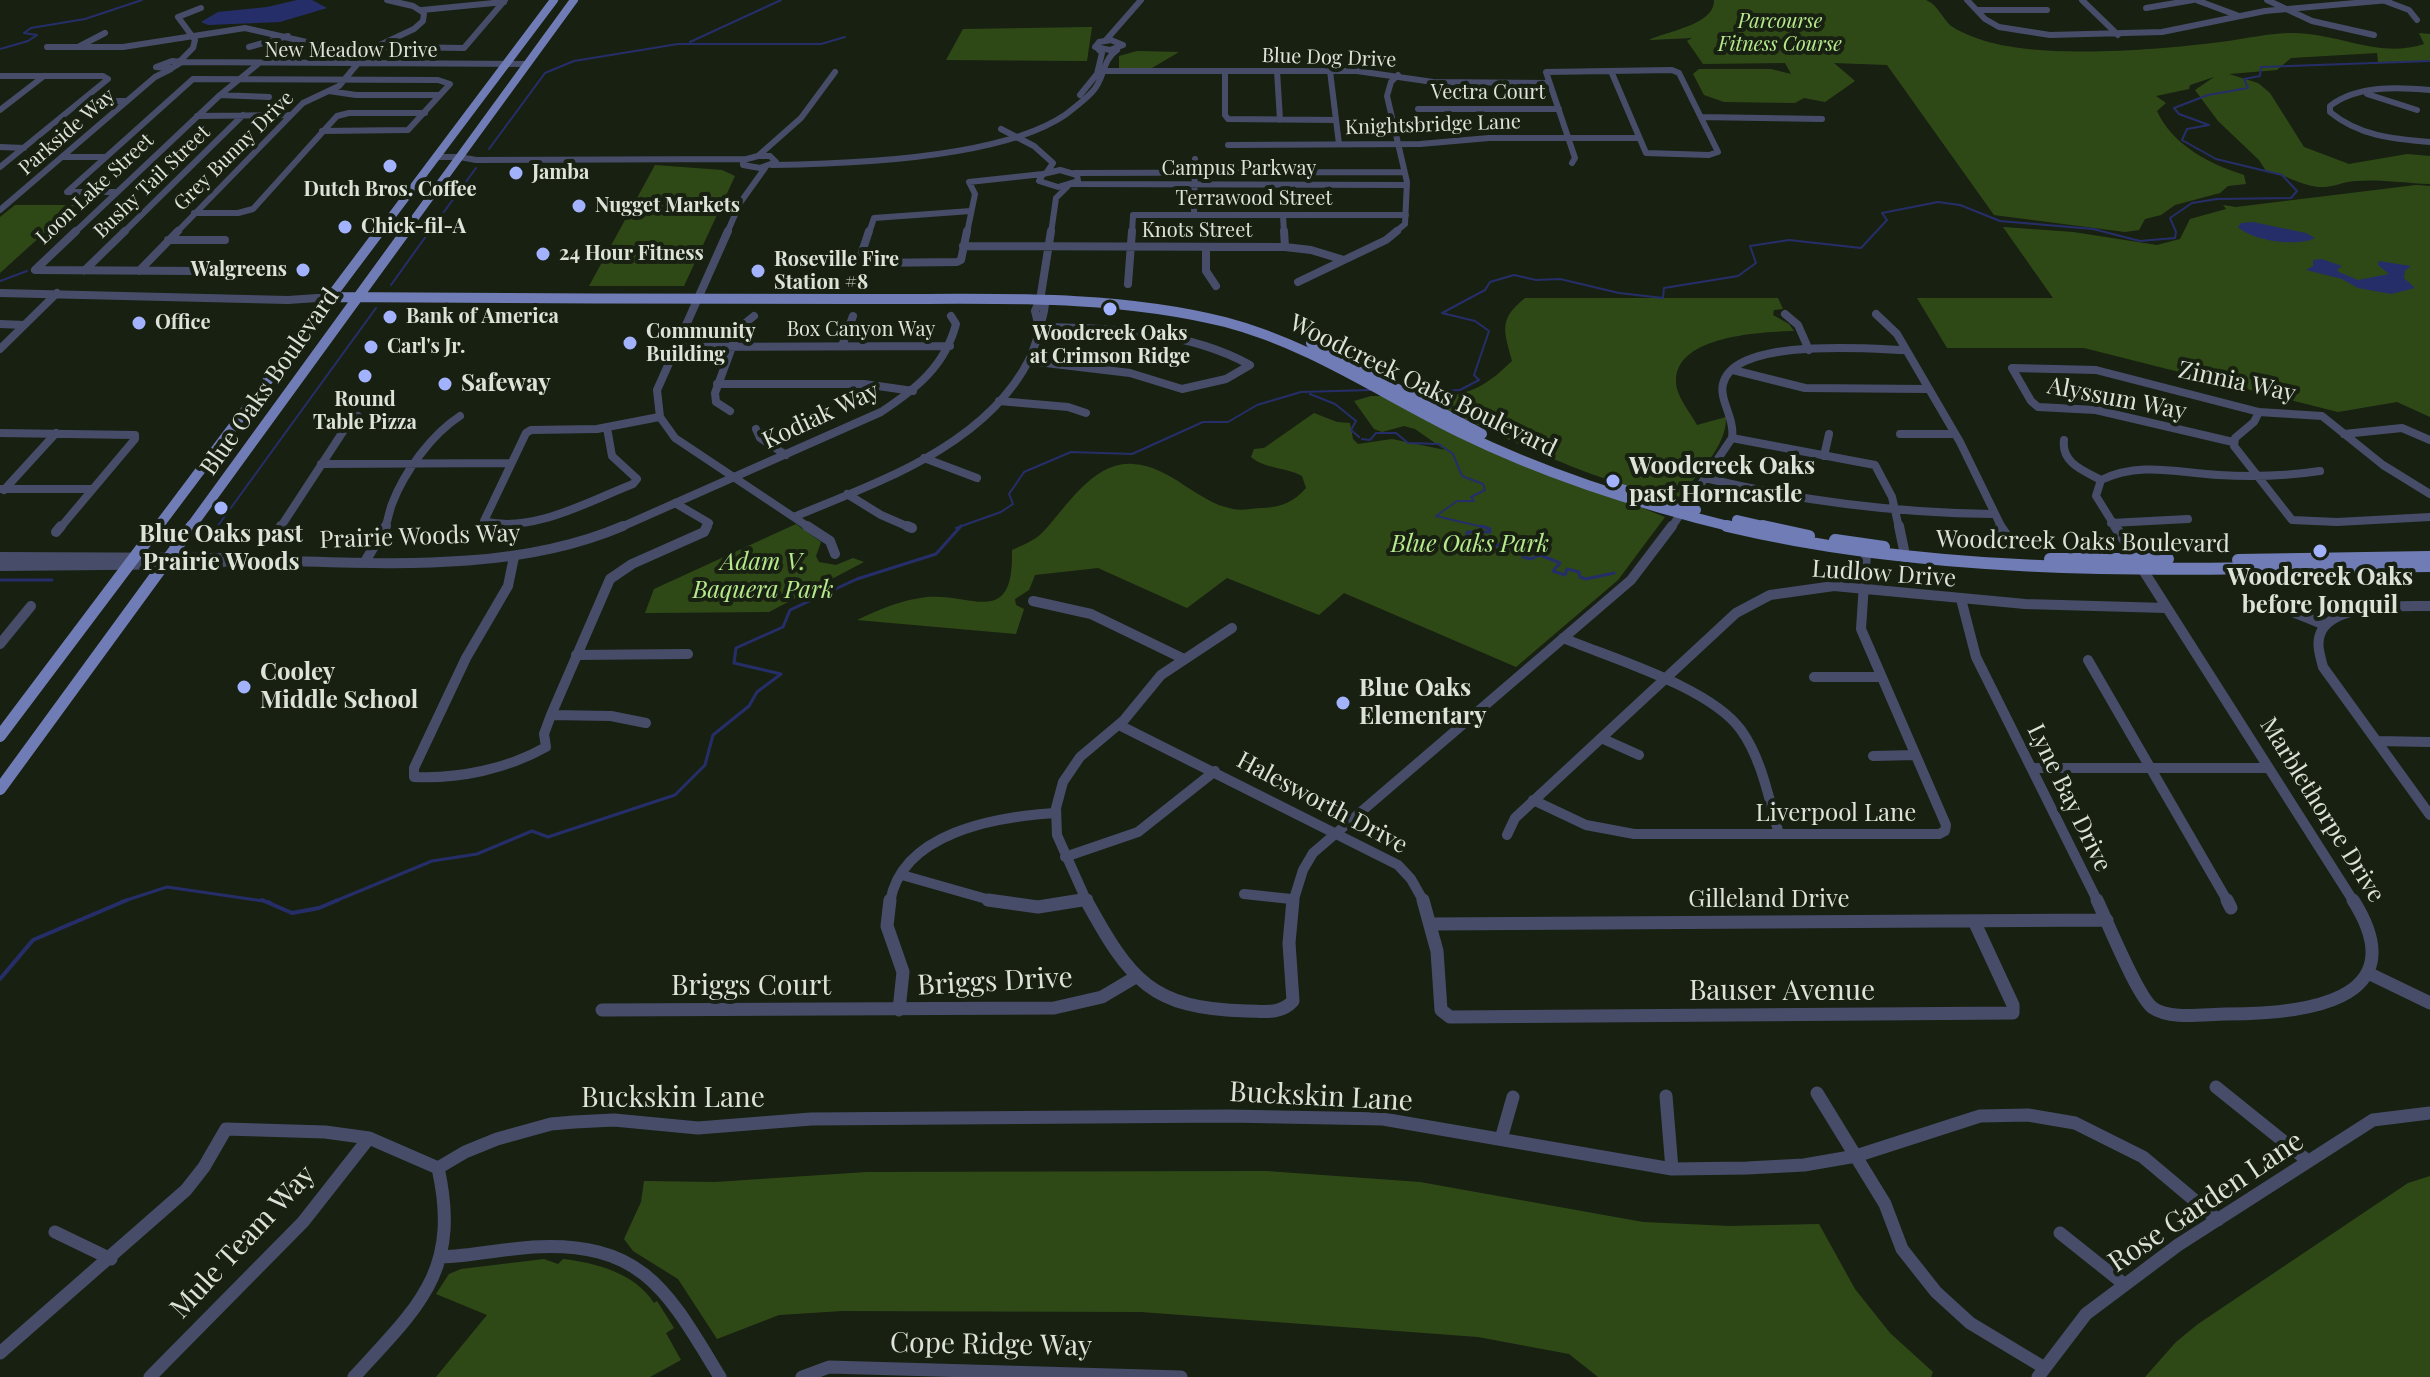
<!DOCTYPE html>
<style>
body{margin:0}
canvas{display:block;background:#182012}
</style>
<canvas width="2430" height="1377"></canvas>
<script>
const g = document.querySelector('canvas').getContext('2d');
g.lineJoin = 'round';
function paint(path, color) {
  g.fillStyle = color;
  g.fill(path, 'evenodd');
}
function trace(path, color, width, dash) {
  g.strokeStyle = color;
  g.lineWidth = width;
  g.lineCap = dash ? 'butt' : 'round';
  g.setLineDash(dash || []);
  g.stroke(path);
}
function label(font, color, halo, rows, align = 'center') {
  g.font = font + ' "Playfair Display",serif';
  g.lineWidth = 8;
  g.setLineDash([]);
  g.textBaseline = 'middle';
  g.strokeStyle = halo;
  g.fillStyle = color;
  for (const [text, x, y, turn = 0] of rows) {
    g.save();
    g.translate(x, y);
    g.rotate((+turn || 0) * Math.PI / 180);
    g.textAlign = isNaN(turn) ? turn : align;
    if (halo) g.strokeText(text, 0, 0);
    g.fillText(text, 0, 0);
    g.restore();
  }
}
paint(new Path2D(`
 M1714 0H1926C1938 5 1942 18 1951 26 1958 31 1971 36 1979 39 2038 60 2157 50 2221 42 2245 39 2268 33 2293 33 2338 33 2379 59 2424 44L2419 33 2430 34V61L2378 62 2377 53 2291 58 2277 70 2229 74 2258 83 2270 93 2304 147 2349 164 2407 154 2430 156V184C2406 183 2379 179 2355 181 2342 182 2332 188 2318 187 2299 185 2285 174 2266 171L2259 160 2218 121 2195 90 2214 77 2190 85 2189 89 2156 96 2166 103 2157 111C2172 145 2210 164 2244 175L2246 184 2228 186 2220 193 2175 205 2161 215 2145 219 2139 230 2125 232 1994 215 1887 65 1834 63 1855 81 1825 102 1804 98 1795 103 1724 102 1704 95 1693 74 1699 69H1771L1791 74 1785 63 1703 64 1687 41 1692 38 1649 40C1667 31 1715 25 1714 0Z
 M1092 27 1087 61 946 60 963 29Z
 M1137 51 1179 52 1152 68H1119V56Z
 M655 165 722 170 735 176 684 286H589Z
 M2416 185 2430 186V417L2397 402 2338 412 2084 348H1947L1917 298H2053L2003 227 2073 232 2157 245 2180 239 2190 219 2226 209 2223 205 2236 207Z
 M15 205H75L0 273V217Z
 M1525 298H1778L1783 309 1774 310 1773 315 1789 324 1794 331C1763 332 1677 335 1676 380 1675 395 1690 412 1697 425L1726 417C1727 447 1696 475 1679 497L1671 499C1583 476 1501 438 1421 396 1464 397 1480 392 1512 361 1504 330 1498 320 1525 298Z
 M1371 396H1386L1459 435 1665 517 1618 580 1516 667 1344 593 1319 615 1227 578 1187 608 1098 568 1035 575 1029 590 1015 599 1016 605 1024 609 1016 634 857 620C880 609 901 600 927 597 972 593 1014 629 1012 550 1023 545 1034 541 1043 532 1067 507 1093 461 1133 464 1171 466 1196 502 1233 509 1242 511 1254 508 1263 508 1281 507 1294 502 1306 488L1302 476C1286 467 1265 469 1251 457L1254 449 1264 448 1314 413 1337 422 1350 423 1353 439 1358 444 1392 439 1445 450 1415 429 1404 426 1382 432 1374 429 1354 401Z
 M796 524 821 542 816 556 819 562 836 565 853 558 864 562 769 612 645 613 654 589Z
 M1266 1171 1420 1182 1643 1222 1729 1226 1819 1224 1855 1289 1890 1333 1933 1372 1931 1377H1598L1569 1354 1478 1337 1141 1312 842 1311 779 1315 717 1339 678 1279 633 1251 624 1239 641 1202 644 1181 715 1182 867 1172Z
 M2430 1176V1377H2145L2176 1342 2198 1324 2408 1183Z
 M544 1259 558 1264 563 1259C596 1263 635 1273 654 1303L657 1301 674 1328 666 1333 681 1360 650 1377H436L487 1315 436 1294 449 1274 461 1269Z`), '#2f4916');
paint(new Path2D(`
 M297 0H312L327 8 280 22 208 25 201 22 218 12 267 7Z
 M2253 222 2306 233 2315 238C2298 247 2252 241 2238 227L2241 223Z
 M2322 259 2342 266 2337 270 2339 272 2358 280 2389 274 2378 265 2379 261 2411 266 2405 271 2404 278 2415 288 2391 294 2358 288 2342 279 2306 270 2313 266V260Z`), '#262e6a');
trace(new Path2D(`
 M690 42 781 0
 M0 49 28 41 37 35 24 33 31 28 85 19 142 0
 M489 149 545 73 574 61 678 44H821L845 37
 M438 220 476 168
 M0 281 27 271
 M391 285 429 232
 M1414 393 1460 390 1479 380 1474 375 1489 331 1475 321 1442 313 1485 290 1490 282 1514 275 1536 280 1560 279 1619 293 1663 298 1664 288 1738 276 1756 263 1750 246 1789 240 1861 248 1887 220 1882 213 1938 202 1960 205 2000 221 2093 229 2140 241 2175 238 2176 232 2170 218 2192 203 2217 199 2291 198 2297 191 2282 175 2216 159 2182 140 2187 129 2209 125 2179 114 2174 108 2208 95 2248 88 2244 79 2260 76 2261 67 2430 61
 M1310 394 1335 404 1356 421 1351 430 1359 437
 M1362 439 1370 440 1376 433H1396L1408 443 1439 444 1453 454 1462 476 1483 484 1485 490 1471 497 1474 501H1457L1436 516 1487 528
 M217 527 376 308
 M956 528 1001 512 1013 504 1009 494 1024 472 1071 452 1132 454 1203 422H1228L1257 405 1301 392 1371 390`), '#262e6a', 2);
trace(new Path2D(`
 M1481 526 1490 529V532H1467V535L1494 547 1507 541 1522 547 1523 557 1531 559 1540 555 1560 563 1553 571 1565 575 1567 569 1579 572 1580 577 1586 579 1614 573
 M0 580H52
 M121 902 167 887 270 902
 M333 902 432 861 477 854 532 831 548 837 675 795 705 765 713 735 749 706 757 692 781 674 734 663 736 648 783 627 790 610 857 579 936 554 961 526`), '#262e6a', 3);
trace(new Path2D(`
 M262 900 292 913 319 908 338 900
 M0 979 33 940 127 900`), '#262e6a', 4);
trace(new Path2D(`
 M1967 0 1985 19 1999 27 2050 35 2162 32 2265 11 2389 0
 M2082 0 2118 35
 M2196 0 2239 16
 M2267 0 2312 21 2374 35
 M2385 1 2409 10 2417 20
 M2146 8 2193 0
 M422 10 504 2
 M1978 10H2047
 M1106 40 1141 0
 M1111 40 1123 45 1110 50 1095 47 1099 42Z
 M47 47H123L245 28 324 46 464 48 505 0
 M78 47 105 33
 M249 47 288 36
 M172 61 182 62 172 68 156 67Z
 M180 61 193 48 195 40 178 17 201 8
 M182 62 528 64
 M1106 71H1357L1433 82 1549 83
 M1225 71V115L1228 119 1336 120
 M1277 71 1280 120
 M1330 71 1339 144
 M0 76H103L108 79 0 167
 M2430 90C2398 87 2357 85 2330 106V112C2359 136 2393 139 2430 142
 M329 91 356 95H440
 M2367 94 2417 110
 M220 95 269 97
 M1080 95 1097 74 1102 53 1098 49
 M81 101H127
 M1418 109H1559
 M0 110 44 76
 M197 116 289 115
 M1701 117 1822 119
 M1001 129 1034 146 1053 163 1047 172
 M1228 145 1420 144 1489 138H1639
 M0 147 24 148
 M758 156 801 118 835 72
 M758 156H770L776 162 760 168 743 165V160Z
 M62 157H104
 M438 157H464
 M460 157 476 160 746 159
 M1572 163 1575 158 1546 72 1672 70 1679 73 1718 152 1709 155 1646 153 1611 71
 M772 165C850 164 1000 159 1065 115 1074 108 1086 99 1093 91 1105 78 1102 60 1117 50
 M1060 170 1077 175 1078 181 1058 187 1039 181 1043 174Z
 M1074 173 1404 172
 M1072 184 1407 185
 M115 192H67L193 79 438 80 450 84 408 130 322 131
 M0 210 155 77 171 69
 M194 213H238L253 209 337 116 349 113H425
 M1194 215 1195 159
 M1283 215 1284 233
 M74 233 220 95 258 64
 M123 233 243 115
 M176 233 303 103 339 86 369 50 414 29 423 21 424 13 413 6 387 0
 M727 233 740 203 765 168
 M869 233 874 218 971 211
 M967 233 975 194 969 182 1043 174
 M1051 233 1056 198 1068 186
 M1132 233 1133 215H1406
 M1394 233 1405 224 1407 182 1387 96 1391 82 1398 75`), '#474d69', 6);
trace(new Path2D(`
 M76 231 35 270 197 271
 M728 231 657 390 660 417 675 438 810 528
 M869 231 860 258 869 263 957 262 961 260 967 231
 M1284 231 1285 247
 M168 240H225
 M963 246 1285 247 1311 250 1344 260
 M1206 247V271L1216 286
 M84 271 125 231
 M139 271 178 231
 M1298 282 1386 240 1397 231
 M1128 284 1132 231
 M0 293 288 300 332 297
 M1041 294 1051 231
 M1785 314 1798 325 1809 350
 M1876 314 1897 334 1960 442 2002 528
 M0 324 24 325
 M1039 327 1035 311 1040 300
 M842 346 853 316
 M676 347 950 346
 M0 349 57 293
 M1029 361 1130 373 1182 389 1226 379 1250 365C1187 330 1109 328 1039 327
 M1733 370 1805 388 1927 389
 M717 384H864L913 391
 M999 401 1068 407 1086 413
 M730 411 716 402 715 393 739 328 754 316
 M2259 412 2254 422 2235 438 2234 446 2292 520 2337 522 2430 517
 M607 428 612 456 637 479 633 484C589 501 532 534 484 521L526 433 531 430 597 429 659 417
 M756 429 760 438 786 455
 M0 433 135 435V439L60 528
 M1900 434H1955
 M2344 434 2402 428 2430 440
 M1732 438 1875 465 1892 497 1899 528
 M2064 440C2061 463 2084 471 2101 480
 M2233 442 2096 410 2038 407 2031 401 2012 368 2096 370 2259 412 2322 416 2383 465 2430 494
 M1824 456 1829 434
 M924 458 977 478
 M321 464 511 463
 M1705 478C1800 501 1895 513 1993 514
 M0 489H92
 M4 490 56 433
 M847 494 881 515 911 528
 M675 503 709 523 706 528
 M794 517C878 482 986 446 1030 358 1037 343 1040 327 1044 311L1045 304 1040 300
 M2111 523 2188 519
 M280 528 346 427 358 416
 M385 528C388 520 389 512 392 504 404 472 432 434 460 416
 M619 528 881 412C916 389 945 366 956 324L951 316
 M1671 528 1732 438C1735 418 1719 400 1723 384 1734 337 1869 349 1905 350
 M2116 528 2096 496 2101 480C2140 461 2178 473 2219 475 2253 477 2286 476 2320 471`), '#474d69', 8);
trace(new Path2D(`
 M807 526 830 541 835 554
 M907 526 912 528
 M1899 526 1904 550
 M2000 526 2007 536
 M2115 526 2354 902
 M56 532 61 526
 M278 536 281 526
 M0 557 226 558
 M514 557 508 586 466 658 414 768V777C459 779 507 769 546 747L544 734 551 715 610 579 632 564 704 532 707 526
 M366 560 386 526
 M0 566 208 564 236 560C362 561 504 577 623 526
 M1961 599 1976 657 2098 902
 M1033 601 1091 614 1184 659
 M2430 606C2403 606 2338 603 2322 630 2315 642 2320 655 2323 667L2430 815
 M2288 610 2325 625
 M1563 638C1613 659 1710 687 1741 730 1762 759 1769 800 1779 834
 M0 644 31 606
 M576 655 688 654
 M2088 660 2228 902
 M1814 677H1881
 M551 715 611 716 646 723
 M1119 725 1398 865 1411 879 1424 902
 M1601 738 1639 755
 M2377 741 2430 742
 M1873 756 1915 755
 M2032 768H2269
 M1533 800 1586 825 1634 834H1939L1945 831 1946 825 1861 629 1866 553
 M1507 835 1515 818 1736 613 1770 595 1834 586 2025 604 2166 608
 M1065 857 1138 832 1215 771
 M902 875 997 902
 M1244 894 1291 899
 M890 902C902 832 996 817 1054 813
 M1073 902 1088 899
 M1087 902 1057 835 1056 808 1063 782 1080 757 1124 720 1161 675 1232 628
 M1293 902 1303 870 1313 853 1631 580 1672 526`), '#474d69', 10);
trace(new Path2D(`
 M890 900 887 926 903 972 899 1010
 M988 900 1038 907 1082 900
 M1086 900C1130 980 1151 1009 1247 1011 1264 1011 1280 1015 1293 1001L1289 943 1293 900
 M1423 900 1437 951 1441 1010 1450 1017 2013 1013V1005L1974 921
 M2097 900C2107 921 2138 998 2153 1008 2170 1020 2205 1014 2226 1014 2298 1014 2419 1004 2353 900
 M2227 900 2231 908
 M1431 924 2107 920
 M2368 973 2430 1003
 M602 1010 1054 1008 1102 997 1134 978
 M2216 1087 2308 1161
 M1817 1093 1885 1204 1902 1249 1936 1292 1970 1323 2043 1367
 M1666 1096 1672 1169
 M1501 1139 1513 1097
 M438 1168 465 1152 497 1139 551 1124 574 1122 614 1120 698 1128 811 1119 1229 1116 1383 1119 1672 1169 1747 1168 1804 1165 1856 1156 1980 1116 2028 1115 2075 1123 2143 1157 2218 1220
 M55 1232 111 1259
 M2060 1233 2124 1284
 M441 1257C472 1256 502 1249 533 1247 644 1241 668 1292 720 1377
 M0 1353 186 1190 204 1167 226 1129 325 1132 369 1138 438 1168C461 1271 419 1306 354 1377
 M150 1377 303 1222 369 1138
 M802 1377 829 1367 1181 1377
 M2038 1377 2086 1314 2178 1245 2373 1120 2430 1113`), '#474d69', 13);
trace(new Path2D(`
 M379 233 554 0
 M404 233 574 0`), '#707cb5', 8);
trace(new Path2D(`
 M332 297C507 298 681 299 856 299 978 300 1106 292 1225 322 1310 344 1383 395 1461 433 1549 476 1641 505 1736 528
 M1311 343 1482 434
 M1618 488 1696 510
 M1737 520 1772 528
 M157 528 380 231
 M190 528 406 231`), '#707cb5', 10);
trace(new Path2D(`
 M1727 526C1958 581 2195 568 2430 566
 M1763 526 1809 536
 M1835 540 1884 547
 M2050 559H2168
 M2238 560 2430 557
 M0 736 158 526
 M0 789 192 526`), '#707cb5', 12);
for (const [x, y, r, color] of [
 [390,166,8,"#a2b2fd"],
 [516,173,8,"#a2b2fd"],
 [579,206,8,"#a2b2fd"],
 [345,227,8,"#a2b2fd"],
 [543,254,8,"#a2b2fd"],
 [303,270,8,"#a2b2fd"],
 [758,271,8,"#a2b2fd"],
 [1110,309,8,"#a2b2fd"],
 [390,317,8,"#a2b2fd"],
 [139,323,8,"#a2b2fd"],
 [630,343,8,"#a2b2fd"],
 [371,347,8,"#a2b2fd"],
 [365,376,8,"#a2b2fd"],
 [445,384,8,"#a2b2fd"],
 [1613,481,8,"#a2b2fd"],
 [221,508,8,"#a2b2fd"],
 [2320,551,8,"#a2b2fd"],
 [244,687,8,"#a2b2fd"],
 [1343,703,8,"#a2b2fd"]
]) {
  const dot = new Path2D();
  dot.arc(x, y, r, 0, 2 * Math.PI);
  g.fillStyle = color;
  g.fill(dot);
  trace(dot, '#182012', 3);
}
label('italic 20px', '#b6ea8c', '#182012', [
 ["Parcourse",1780,22],
 ["Fitness Course",1780,45]
]);
label('20px', '#dde3d9', '#182012', [
 ["New Meadow Drive",351,51],
 ["Blue Dog Drive",1329,58,2],
 ["Vectra Court",1488,93],
 ["Knightsbridge Lane",1433,125,-2],
 ["Parkside Way",67,132,-41],
 ["Grey Bunny Drive",234,151,-45],
 ["Campus Parkway",1239,169],
 ["Bushy Tail Street",152,182,-44],
 ["Loon Lake Street",95,189,-43],
 ["Terrawood Street",1254,199],
 ["Knots Street",1197,231],
 ["Box Canyon Way",861,330]
]);
label('bold 20px', '#dde3d9', '#182012', [
 ["Jamba",532,173],
 ["Dutch Bros. Coffee",390,190,"center"],
 ["Nugget Markets",595,206],
 ["Chick-fil-A",361,227],
 ["24 Hour Fitness",559,254],
 ["Roseville Fire",774,260],
 ["Station #8",774,283],
 ["Walgreens",287,270,"right"],
 ["Bank of America",406,317],
 ["Office",155,323],
 ["Community",646,332],
 ["Building",646,355],
 ["Woodcreek Oaks",1110,334,"center"],
 ["at Crimson Ridge",1110,357,"center"],
 ["Carl's Jr.",387,347],
 ["Round",365,400,"center"],
 ["Table Pizza",365,423,"center"]
], 'left');
label('24px', '#dde3d9', '#182012', [
 ["Blue Oaks Boulevard",270,382,-55],
 ["Zinnia Way",2237,382,12],
 ["Woodcreek Oaks Boulevard",1423,386,26],
 ["Alyssum Way",2117,399,11],
 ["Kodiak Way",821,416,-25],
 ["Prairie Woods Way",420,537,-2],
 ["Woodcreek Oaks Boulevard",2083,542,1],
 ["Ludlow Drive",1884,574,4],
 ["Lyne Bay Drive",2069,798,64],
 ["Halesworth Drive",1322,803,28],
 ["Marblethorpe Drive",2322,810,58],
 ["Liverpool Lane",1836,814],
 ["Gilleland Drive",1769,900]
]);
label('bold 24px', '#dde3d9', '#182012', [
 ["Safeway",461,384],
 ["Woodcreek Oaks",1629,467],
 ["past Horncastle",1629,495],
 ["Blue Oaks past",221,535,"center"],
 ["Prairie Woods",221,563,"center"],
 ["Woodcreek Oaks",2320,578,"center"],
 ["before Jonquil",2320,606,"center"],
 ["Cooley",260,673],
 ["Middle School",260,701],
 ["Blue Oaks",1359,689],
 ["Elementary",1359,717]
], 'left');
label('italic 24px', '#b6ea8c', '#182012', [
 ["Blue Oaks Park",1470,545],
 ["Adam V.",763,563],
 ["Baquera Park",763,591]
]);
label('28px', '#dde3d9', '#182012', [
 ["Briggs Drive",995,982,-3],
 ["Briggs Court",751,986],
 ["Bauser Avenue",1782,991],
 ["Buckskin Lane",1321,1097,3],
 ["Buckskin Lane",673,1098],
 ["Rose Garden Lane",2206,1202,-34],
 ["Mule Team Way",243,1242,-47],
 ["Cope Ridge Way",991,1345,1]
]);
</script>
